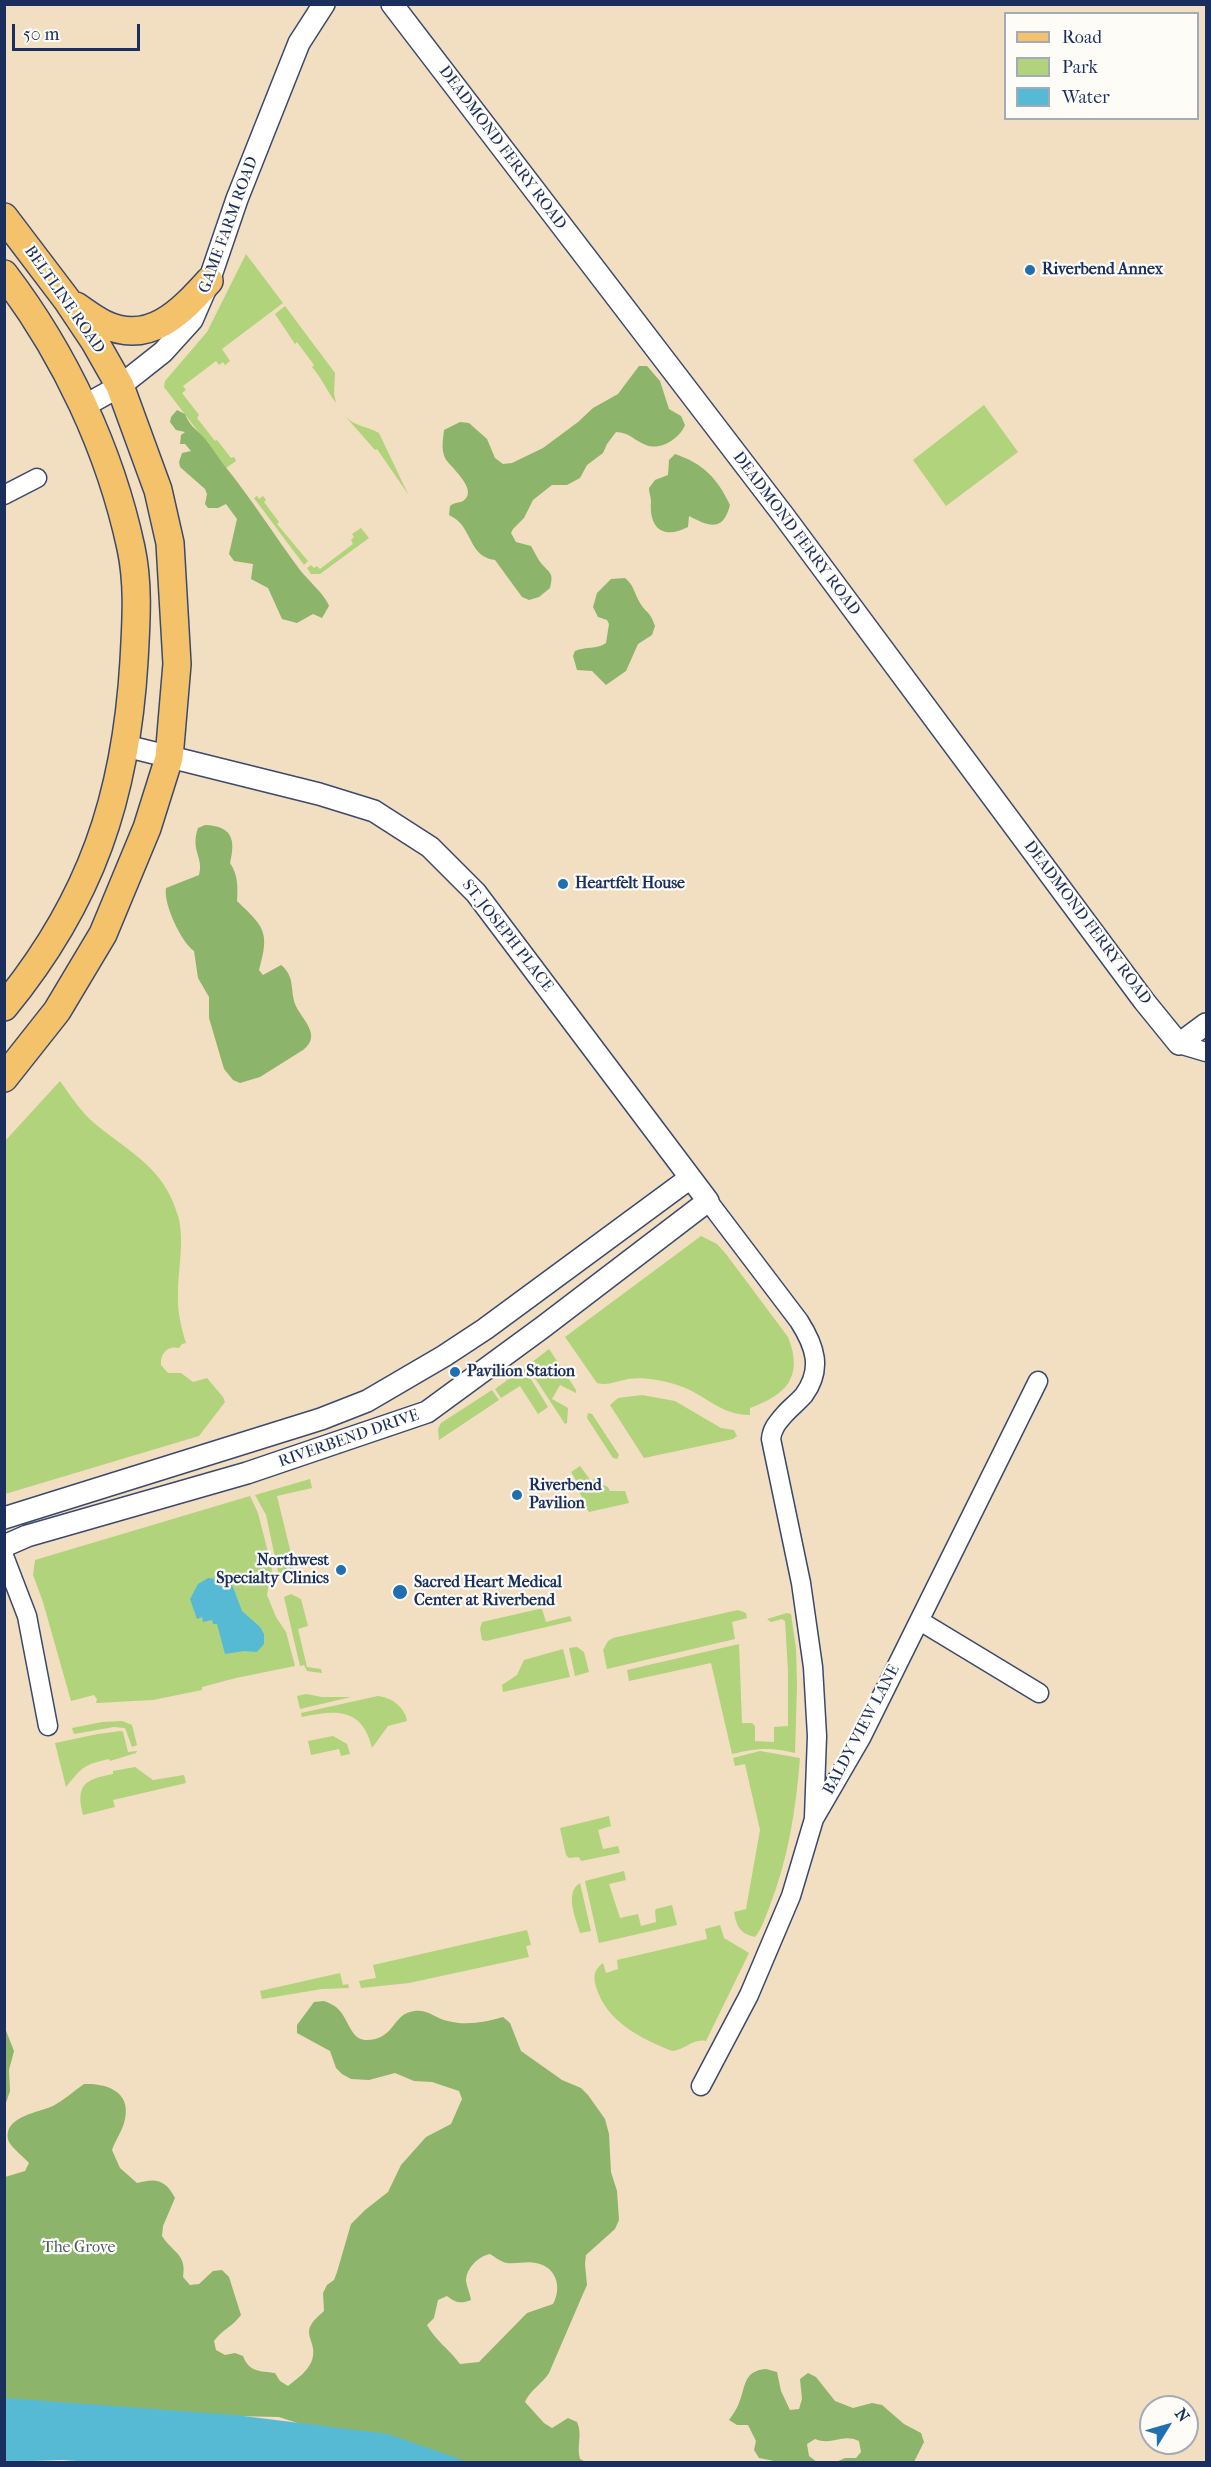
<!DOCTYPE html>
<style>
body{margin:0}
#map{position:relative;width:1211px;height:2467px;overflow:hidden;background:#f2dec1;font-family:"IM FELL French Canon",serif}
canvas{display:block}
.frame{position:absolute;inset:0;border:6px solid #1b2f5e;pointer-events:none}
.legend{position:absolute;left:1004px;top:12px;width:195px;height:108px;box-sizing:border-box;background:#fdfcf7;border:2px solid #a3aaba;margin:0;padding:8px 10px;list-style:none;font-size:18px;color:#1b2f5e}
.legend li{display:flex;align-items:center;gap:12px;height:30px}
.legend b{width:30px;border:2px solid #a3aaba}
.north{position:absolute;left:1139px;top:2395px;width:60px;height:60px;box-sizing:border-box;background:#fdfcf7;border:2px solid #a3aaba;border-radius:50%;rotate:53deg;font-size:16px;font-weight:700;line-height:24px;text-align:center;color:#1b2f5e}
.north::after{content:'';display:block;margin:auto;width:21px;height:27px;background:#1f6fb2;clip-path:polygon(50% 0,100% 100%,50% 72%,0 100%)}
.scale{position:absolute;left:12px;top:24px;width:128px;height:27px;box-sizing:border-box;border:3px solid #1b2f5e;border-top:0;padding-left:8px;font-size:18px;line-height:21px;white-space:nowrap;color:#1b2f5e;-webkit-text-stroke:4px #fdfcf7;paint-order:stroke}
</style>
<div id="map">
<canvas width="1211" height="2467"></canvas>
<div class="frame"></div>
<ul class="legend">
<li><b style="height:8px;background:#f4c26a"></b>Road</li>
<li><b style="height:16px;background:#b1d37b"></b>Park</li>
<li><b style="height:16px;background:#56bad5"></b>Water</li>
</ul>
<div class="north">N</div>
<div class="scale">50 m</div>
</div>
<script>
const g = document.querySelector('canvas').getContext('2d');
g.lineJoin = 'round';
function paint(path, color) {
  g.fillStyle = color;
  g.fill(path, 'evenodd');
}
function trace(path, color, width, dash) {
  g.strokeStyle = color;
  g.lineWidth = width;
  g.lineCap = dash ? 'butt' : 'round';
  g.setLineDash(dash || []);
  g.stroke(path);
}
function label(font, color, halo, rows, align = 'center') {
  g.font = font + ' "IM FELL French Canon",serif';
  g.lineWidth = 4.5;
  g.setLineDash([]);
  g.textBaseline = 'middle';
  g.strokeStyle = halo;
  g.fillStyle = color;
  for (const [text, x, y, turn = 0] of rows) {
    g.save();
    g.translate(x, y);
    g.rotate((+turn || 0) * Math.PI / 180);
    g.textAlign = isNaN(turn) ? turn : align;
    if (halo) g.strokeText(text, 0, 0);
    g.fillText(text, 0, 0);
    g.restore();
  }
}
paint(new Path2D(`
 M246 254 283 303 222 349 230 361 225 365 223 362 219 365 216 361 183 386 186 390 182 393 199 415 197 418 215 441 217 440 231 458 234 457 236 461 226 468 164 387 165 381 207 332Z
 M285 306 335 373 334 394 336 403C327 391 323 380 312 367L314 365 297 342 295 344 275 314Z
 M984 405 1018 452 946 506 913 460Z
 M346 417C356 427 367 426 379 433L408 494 377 449 375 450Z
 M257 496 259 499 263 496 266 500 264 502 279 522 277 524 308 561 304 565 254 498Z
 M361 528 369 538 320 574H311L307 568 311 565 314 568 317 566 320 569 353 544 351 540 354 537 352 534Z
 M60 1081C70 1095 81 1112 94 1123 130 1153 164 1167 178 1216 185 1240 178 1269 178 1293 177 1310 181 1327 186 1343L182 1344 179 1348C167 1345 160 1354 161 1365L168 1373H181L193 1382 207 1378 223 1397 225 1402 199 1436 5 1494V1141Z
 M701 1236 717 1244 726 1254 788 1337C804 1377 786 1395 750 1408V1415C718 1415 704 1392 674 1384 660 1380 643 1377 628 1379 617 1381 608 1386 597 1383L565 1337Z
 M549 1349 576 1390V1393L560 1385 552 1399 568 1408 567 1423 565 1424 527 1366Z
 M524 1368 548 1407 538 1414 520 1386 501 1398 495 1389Z
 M492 1390 499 1400 439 1440 438 1429 441 1423Z
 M642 1395 675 1401 721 1428 734 1430 737 1436 733 1439 644 1458 610 1405 618 1398Z
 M588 1413 592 1414 619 1455 617 1459 613 1458 587 1418Z
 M580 1466 591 1481 595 1478 598 1483 608 1487 610 1491H625L629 1503 589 1512 584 1506 587 1504 576 1488 579 1485 571 1472Z
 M310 1479 312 1488 277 1496 294 1566 287 1575 279 1576 266 1515 255 1495Z
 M250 1496 258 1513 272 1568 267 1595 276 1617 286 1632 295 1666 236 1678 202 1687V1690L153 1700 96 1703 97 1699 94 1695 71 1701 43 1602 33 1575 35 1560Z
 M291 1594 301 1599 308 1626 298 1629 307 1667 321 1669 322 1673 307 1671 304 1665 300 1666 284 1597Z
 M539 1609H542L546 1622 570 1616 572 1621 486 1641 482 1640 480 1629 482 1622Z
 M738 1610 746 1613 747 1618 732 1622 735 1639 607 1669 603 1650 608 1641 613 1638Z
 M787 1613 791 1614 796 1649 797 1685 795 1753C770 1747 758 1748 732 1754L711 1663 629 1681 627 1670 739 1644 742 1723H752L755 1726V1741L774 1742V1727L788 1726V1671L785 1621 782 1619 771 1622 767 1619Z
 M577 1647 584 1652 589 1672 575 1676 569 1648Z
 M563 1649 570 1677 503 1692 502 1685 517 1675 524 1660Z
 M306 1694 322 1697H351L300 1709 297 1696Z
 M378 1696C392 1698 405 1707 407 1721L388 1726 372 1748C362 1707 336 1710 302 1717L301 1713Z
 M122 1721 132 1725 137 1745 132 1747 125 1728 114 1727 74 1734 72 1728 102 1722Z
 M121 1731 123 1732 128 1752 137 1751 136 1753 110 1761 109 1759C82 1765 82 1768 66 1787L55 1743 98 1734Z
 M333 1736 347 1744 350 1754 341 1756 339 1749 311 1755 308 1741Z
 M760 1751 800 1758C796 1809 788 1860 769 1908 765 1917 762 1929 755 1937 740 1933 737 1928 734 1912L746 1909 760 1830 745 1764 735 1766 733 1758Z
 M135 1767 153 1780 184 1775 186 1783 113 1800 115 1807 83 1815C75 1784 86 1779 113 1774V1771Z
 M609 1816 611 1826 598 1830 603 1849 618 1846 620 1853 581 1861 579 1857 569 1858 566 1855 560 1828Z
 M624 1871 626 1880 609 1884 620 1918 638 1914 641 1926 656 1922 655 1911 656 1909 672 1905 677 1925 599 1943 585 1881Z
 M580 1883 591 1931 580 1933C576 1919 564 1892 580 1883Z
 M720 1925 724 1938 749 1953 706 2041C693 2038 685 2050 672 2051 640 2038 607 2022 596 1987 593 1976 594 1970 603 1963L606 1973 618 1969 617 1960 707 1939 705 1929Z
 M527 1930 531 1945 526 1946 529 1957 409 1983 361 1988 359 1981 376 1978 373 1965Z
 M340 1973 343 1985 348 1984 349 1988 322 1989 262 1999 260 1991Z`), '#b1d37b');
paint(new Path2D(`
 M639 366H647L660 381 669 409 681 416 685 425C680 438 661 451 646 445 635 441 629 432 616 432L607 444 603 453 587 465 580 478 567 485H552L533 500 524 518 513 529 511 533 516 542 531 546C534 551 537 558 541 563 550 574 554 572 550 588L539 597 529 600 522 597 495 560C473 557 473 539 461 524 458 520 453 517 449 515L450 506C455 502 459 503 463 501 480 490 449 466 445 458 441 449 443 440 444 430L460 422 469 423 487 439 495 458 503 464 512 463 543 448 578 422 593 408 618 394Z
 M177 410 185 414C191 428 196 428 205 439 212 447 217 456 224 465 251 498 274 535 300 570 307 579 326 596 329 606L322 618 313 614 297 623 282 619 268 588 251 579 253 564 234 561 229 554 237 519 226 504 218 508H208L205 504 207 494 205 489 180 467 179 462 182 453 191 451 185 444H180L181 435 185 432 176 430 170 422 171 417Z
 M675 454C704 464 717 478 730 505 723 533 708 526 689 516L688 527C663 540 649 528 651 502 651 497 649 493 649 488L655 480 668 475 669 460Z
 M625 578C634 585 634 593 640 603 647 614 650 611 655 626L652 635 638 644 626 671 606 685 592 671 577 670 573 656 575 651C586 646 596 650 606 643L609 624 607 620 598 617 593 607 597 593 611 579Z
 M205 825C232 826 236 839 230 863 238 875 238 887 237 901 264 927 270 931 259 970L263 975 281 965C295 976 290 989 295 1004 301 1019 323 1035 303 1050L260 1077 240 1083 233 1080 224 1069 209 1018V997L198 978 194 951C181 942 163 903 166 888L199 875C204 857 190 851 198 828Z
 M324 2001C329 2003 335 2005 339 2010 348 2019 351 2039 365 2040 393 2041 393 2016 410 2012 426 2007 434 2018 448 2021 467 2026 485 2022 503 2017L510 2023 521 2051 562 2080 581 2088 588 2095 605 2119 609 2134 611 2172 617 2191 619 2220 615 2229 586 2255 585 2264 587 2285 583 2294 549 2373C542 2384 530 2390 525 2402L544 2423 552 2428 568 2418 577 2422C583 2435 576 2446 580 2459L586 2462H417L279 2417 5 2411V2177L25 2171 29 2163C23 2156 14 2150 9 2142 0 2117 40 2112 53 2106 64 2100 74 2091 84 2084 109 2083 133 2093 124 2123 121 2133 115 2141 112 2150L120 2168 137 2183C156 2178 165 2179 175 2198L163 2226 162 2236C173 2253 187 2254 183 2277L190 2285 199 2284 213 2271 222 2270 229 2277 241 2315C233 2326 222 2330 214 2341L216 2350 225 2355 235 2353 243 2356C249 2372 260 2371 275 2373L280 2381 288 2386C302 2375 318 2364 312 2344 310 2338 307 2331 311 2325 313 2320 320 2315 324 2311L323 2293 327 2285 334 2280 337 2272 351 2224 365 2210 388 2192 401 2165 426 2137 451 2124 462 2099 459 2091 432 2082 414 2081 395 2073 369 2080 351 2079 342 2074 336 2068 330 2051 297 2033V2025L314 2002ZM490 2254C495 2257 501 2262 507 2263 517 2264 527 2261 536 2263 557 2267 562 2288 553 2304L527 2313 479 2362 460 2364C449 2349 436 2341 427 2325L434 2318 438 2300 447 2296C456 2303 461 2304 471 2300 470 2294 467 2287 466 2281 466 2268 479 2256 490 2254Z
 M5 2028 14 2051 9 2070 10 2091 5 2106Z
 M766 2369 777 2372 781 2391 790 2410 799 2409 802 2399 800 2379 808 2373 816 2377 835 2401 853 2408 872 2403 882 2405 904 2424 921 2433 924 2442 914 2462H836L845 2458H856L861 2452 859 2441C842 2433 832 2446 815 2439L807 2444 809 2456 817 2462H779L759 2458 754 2450 756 2441 748 2425H737L729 2420C733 2414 737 2409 739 2403 746 2386 743 2371 766 2369Z`), '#8cb56b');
paint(new Path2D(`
 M208 1578 227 1580 233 1587 242 1611 260 1627 264 1634V1644L257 1652 244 1651 225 1654 217 1624H213L212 1620 203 1622 202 1617 197 1619 190 1599 198 1584Z
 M5 2398 235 2415 388 2434 468 2462H91L62 2460 5 2462Z`), '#56bad5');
const minor = new Path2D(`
 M4 495 37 478
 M1179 1044 1206 1052
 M708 1201 799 1321C815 1346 823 1369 804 1395 798 1402 790 1408 784 1415 777 1423 772 1429 771 1439L801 1583 813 1667 817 1736 814 1817
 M4 1556 27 1616 48 1726
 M920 1621 1039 1693
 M701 2086 749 1995 791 1896 814 1819 861 1738 1038 1381`);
const tertiary = new Path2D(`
 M392 4 784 516 1144 1001 1179 1044 1206 1024
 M84 406 120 386 163 352 192 320 209 281 237 199 299 43 324 4
 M4 1518 321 1419 367 1401 444 1356 485 1329 690 1178
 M4 1546 27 1536 247 1473 427 1412 543 1327 708 1201 476 893 430 847 374 811 319 794 126 746`);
const primary = new Path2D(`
 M4 217 67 300 95 342 120 386 158 490 170 543 177 664 169 758 147 828 103 934 57 1011 4 1078
 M4 274C65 354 110 450 131 548 139 585 136 624 134 661 126 797 91 901 4 1007
 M76 306C85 312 94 319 104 324 149 346 181 312 209 281`);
trace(minor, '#3b496d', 21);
trace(tertiary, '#3b496d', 24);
trace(primary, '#3b496d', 30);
trace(minor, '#fff', 18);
trace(tertiary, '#fff', 21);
trace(primary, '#f4c26a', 27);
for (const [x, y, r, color] of [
 [1030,270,6,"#1f6fb2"],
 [563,884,6,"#1f6fb2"],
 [455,1372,6,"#1f6fb2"],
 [517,1495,6,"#1f6fb2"],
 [341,1570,6,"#1f6fb2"],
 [400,1592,8,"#1f6fb2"]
]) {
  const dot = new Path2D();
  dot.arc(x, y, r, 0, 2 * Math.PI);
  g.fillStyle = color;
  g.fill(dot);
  trace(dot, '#fdfcf7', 2);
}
label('16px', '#1b2f5e', '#fdfcf7', [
 ["DEADMOND FERRY ROAD",502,148,53],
 ["GAME FARM ROAD",229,225,-70],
 ["BELTLINE ROAD",64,300,55],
 ["DEADMOND FERRY ROAD",796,534,53],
 ["DEADMOND FERRY ROAD",1087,923,53],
 ["ST. JOSEPH PLACE",507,936,52],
 ["RIVERBEND DRIVE",349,1439,-19],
 ["BALDY VIEW LANE",862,1730,-62]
]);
label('bold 16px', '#1b2f5e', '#fdfcf7', [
 ["Riverbend Annex",1042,270],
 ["Heartfelt House",575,884],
 ["Pavilion Station",467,1372],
 ["Riverbend",529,1486],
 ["Pavilion",529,1504],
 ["Northwest",329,1561,"right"],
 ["Specialty Clinics",329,1579,"right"],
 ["Sacred Heart Medical",414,1583],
 ["Center at Riverbend",414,1601]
], 'left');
label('16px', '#486067', '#fdfcf7', [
 ["The Grove",79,2248]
]);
</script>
